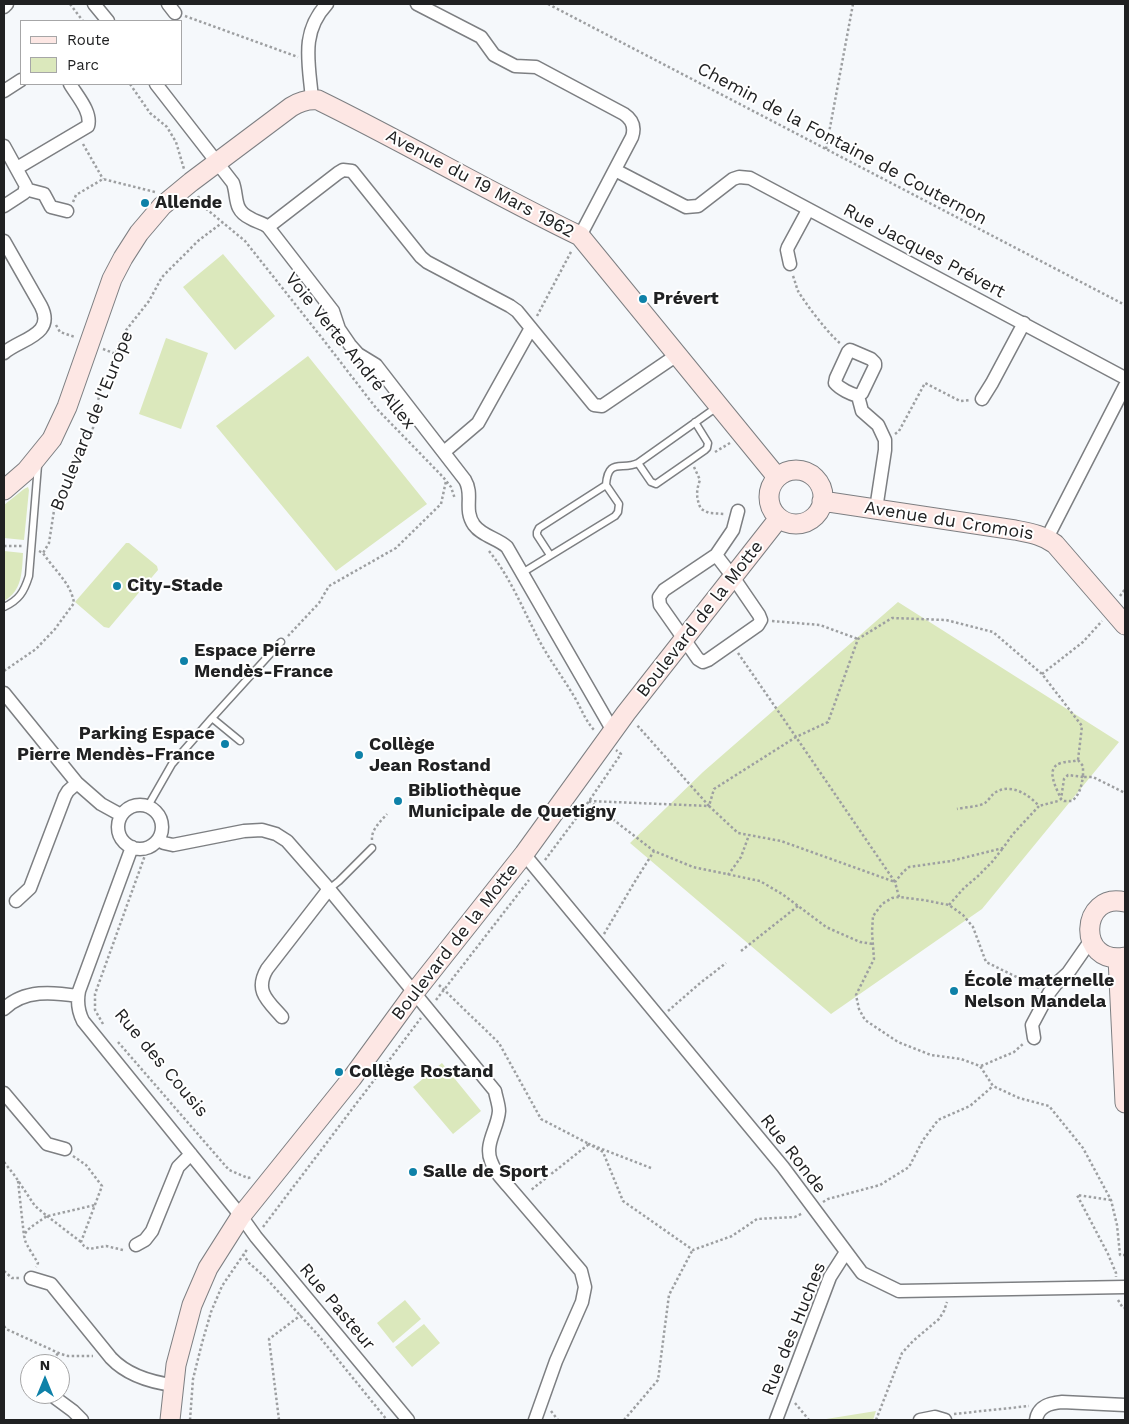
<!DOCTYPE html>
<meta charset="utf-8">
<style>
body{margin:0}
#map{position:relative;width:1129px;height:1424px;overflow:hidden;background:#f5f8fb;font-family:"Work Sans",sans-serif}
canvas{display:block}
.frame{position:absolute;inset:0;border:5px solid #202122;pointer-events:none}
.legend{position:absolute;left:20px;top:20px;width:162px;height:65px;box-sizing:border-box;background:#fff;border:1px solid #a6a6a7;margin:0;padding:6px 9px;list-style:none;font-size:15px;color:#202122}
.legend li{display:flex;align-items:center;gap:10px;height:25px}
.legend b{width:25px;border:1px solid #a6a6a7}
.north{position:absolute;left:20px;top:1354px;width:50px;height:50px;box-sizing:border-box;background:#fff;border:1px solid #a6a6a7;border-radius:50%;rotate:0deg;font-size:14px;font-weight:700;line-height:20px;text-align:center;color:#202122}
.north::after{content:'';display:block;margin:auto;width:18px;height:22px;background:#0e81a8;clip-path:polygon(50% 0,100% 100%,50% 72%,0 100%)}
</style>
<div id="map">
<canvas width="1129" height="1424"></canvas>
<div class="frame"></div>
<ul class="legend">
<li><b style="height:6px;background:#fde7e4"></b>Route</li>
<li><b style="height:14px;background:#dbe8bc"></b>Parc</li>
</ul>
<div class="north">N</div>
</div>
<script>
const g = document.querySelector('canvas').getContext('2d');
g.lineJoin = 'round';
function paint(path, color) {
  g.fillStyle = color;
  g.fill(path, 'evenodd');
}
function trace(path, color, width, dash) {
  g.strokeStyle = color;
  g.lineWidth = width;
  g.lineCap = dash ? 'butt' : 'round';
  g.setLineDash(dash || []);
  g.stroke(path);
}
function label(font, color, halo, rows, align = 'center') {
  g.font = font + ' "Work Sans",sans-serif';
  g.lineWidth = 4;
  g.setLineDash([]);
  g.textBaseline = 'middle';
  g.strokeStyle = halo;
  g.fillStyle = color;
  for (const [text, x, y, turn = 0] of rows) {
    g.save();
    g.translate(x, y);
    g.rotate((+turn || 0) * Math.PI / 180);
    g.textAlign = isNaN(turn) ? turn : align;
    if (halo) g.strokeText(text, 0, 0);
    g.fillText(text, 0, 0);
    g.restore();
  }
}
paint(new Path2D(`
 M223 254 275 316 235 350 183 287Z
 M166 338 208 353 181 429 139 414Z
 M308 356 427 504 336 571 216 426Z
 M28 487 29 490 24 540 4 538V505L24 489Z
 M126 543H129L157 566 158 570 109 628 104 627 75 602Z
 M4 551 23 553C22 572 22 591 4 601Z
 M898 602 1119 742 982 909 831 1014 630 843 703 772Z
 M442 1063 481 1111 453 1134 413 1087Z
 M405 1300 421 1319 393 1343 377 1323Z
 M424 1324 440 1343 412 1367 395 1347Z
 M876 1411 873 1420H820Z`), '#dbe8bc');
const lane = new Path2D(`
 M638 463 651 482 656 484 705 450 707 448 708 443 695 422
 M550 555 537 535V532L539 528 606 485C608 457 622 471 638 463L717 407
 M522 573 615 516 618 512 619 504 606 485
 M4 607C19 600 24 592 29 576L38 465
 M212 718 281 642
 M148 806 172 764 212 718 240 741
 M329 889 339 881 372 848`);
const street = new Path2D(`
 M94 4 108 21
 M168 4 175 13
 M417 4 481 37 494 55 515 66 536 67 624 114C633 120 635 128 632 137L580 236
 M4 7 7 4
 M156 84 233 183C238 197 233 210 250 218 256 222 262 222 268 227L333 311 339 329 350 345 358 354 376 365 465 480C474 495 463 509 474 525 482 536 497 538 507 547L613 731
 M4 91 21 80
 M312 99C309 63 300 33 327 4
 M4 146 26 186 24 193 4 206
 M17 168 88 126C92 112 77 96 70 84
 M615 170 686 207 698 206 733 179 739 177 750 178 1125 378
 M25 189 44 194 51 207 67 211
 M268 227 338 173 343 170 352 171 421 257 427 262 510 306 517 311 594 405 602 406 605 404 677 355
 M4 241 41 306C56 335 20 339 4 353
 M790 264 787 250 788 247 808 210
 M850 350 871 359 875 363V366L862 393 858 396C851 394 840 389 835 383L836 378 848 352Z
 M858 396 862 411 878 425 885 440V450L876 509
 M982 399 992 383 1024 323
 M444 452 478 423 531 328
 M1047 538 1125 386
 M716 555 733 577 759 615 761 620 758 625 708 660 703 662 698 659 660 605 659 597 664 590Z
 M716 555 733 530 738 511
 M4 693 77 783 101 804 121 815
 M118 827a22 22 0 1 1 44 0a22 22 0 1 1-44 0Z
 M158 840 164 843 173 845 244 831 262 830 276 834 287 841 329 889 267 969C254 991 268 1001 282 1017
 M132 847 79 991C77 1001 78 1011 83 1021L241 1216 256 1237 408 1420
 M524 854 783 1167 862 1273 899 1291 1125 1287
 M329 889 495 1091C496 1097 499 1105 499 1111 498 1128 484 1144 491 1161 494 1171 502 1179 509 1187L581 1271 585 1287 582 1302 556 1361 535 1420
 M16 901 30 888 65 796 68 791 77 783
 M4 1009C24 989 53 992 78 996
 M1034 1038 1032 1025 1049 993 1056 984 1068 973 1091 940
 M4 1093 47 1144 65 1149
 M136 1245 145 1240 152 1231 178 1167 191 1154
 M31 1278 51 1284 111 1358C127 1375 150 1382 173 1385
 M50 1394 73 1411 82 1420
 M776 1420 830 1277 846 1252
 M920 1420 935 1417 945 1420
 M1036 1420C1038 1406 1050 1403 1062 1402L1125 1405`);
const secondary = new Path2D(`
 M769 497a27 27 0 1 1 54 0a27 27 0 1 1-54 0Z
 M4 490 26 471 52 439 67 407 112 279 123 258 139 233 162 206 191 182 291 107C299 102 307 99 318 100 406 143 491 193 580 236L777 477
 M822 501 1015 530C1030 533 1043 535 1055 544L1125 625
 M1125 902C1080 891 1076 966 1125 957
 M1118 958 1125 1103
 M170 1420 176 1365 192 1305 208 1268 241 1216 352 1078 414 993 524 854 626 713 779 518`);
trace(lane, '#7d7f82', 9);
trace(street, '#7d7f82', 15);
trace(secondary, '#7d7f82', 21);
trace(new Path2D(`
 M70 4 83 21
 M548 4 1125 305
 M185 16 298 57
 M130 84 150 113 167 127 176 142 184 169
 M83 144 103 179
 M826 149 853 4
 M198 196 204 207 245 241 322 338 376 408 443 477 451 487 455 499
 M73 202 76 195 103 179 155 192
 M793 276C795 281 796 286 798 291 805 303 830 336 841 344
 M537 316 572 250
 M56 325 60 332 75 337
 M103 349 116 354
 M895 434 899 431 925 383 960 401 970 400
 M715 452 730 443
 M694 467 700 480C696 491 696 498 701 509L709 513 724 514
 M4 546H22
 M39 551 43 553 49 543 55 504 80 443 93 428 98 400 123 334 149 301 162 277 198 241 223 222
 M489 551C511 578 524 612 540 642 551 662 564 679 575 698 582 710 586 722 595 731
 M1120 596 1125 589
 M772 621 820 625 858 639
 M288 636 319 603 329 586 396 548 441 504 446 481
 M738 653 796 737 828 722 858 639 892 618 946 620 993 632 1042 674 1082 726 1078 760C1072 762 1067 761 1061 763 1044 768 1057 789 1061 799L1064 779 1068 775 1083 777C1081 787 1080 794 1072 801H1064L1061 799 1058 801 1039 806
 M4 671 36 649 55 629 74 603C71 583 54 570 43 553
 M1042 674 1083 642 1102 621
 M1078 760 1083 766V777H1093L1125 793
 M589 801 709 806 738 833 781 841 895 882 796 737 714 789 709 806 636 724
 M589 801 654 851 693 867 760 881 782 894 826 927 860 942 873 944
 M372 840C371 830 380 822 387 814
 M545 860 589 801 621 754 616 750
 M728 875 741 857 749 835
 M899 897 895 882 903 872 909 867 951 861 1003 848 1013 834 1039 806C1029 795 1012 783 996 792 992 794 989 800 985 803 978 807 965 807 957 809
 M949 905 964 888 978 876 992 862 1003 848
 M604 934 634 883 654 851
 M741 951 798 906
 M439 985 499 1043 541 1119 589 1144 531 1190
 M1039 988 986 962 973 927 963 915 949 905 923 900 899 897 892 898 882 904 873 916 872 932 874 959 856 995 859 1009 865 1020 898 1042 931 1055 961 1059 980 1066 993 1086 1019 1098 1049 1106 1083 1148 1111 1200 1117 1225 1120 1255H1125
 M436 1000 529 880
 M1095 1004 1105 1008
 M668 1011 699 984 726 963
 M103 1024 95 1010V994L148 847
 M118 1042 229 1170 248 1178 252 1177
 M981 1066 1014 1052 1024 1043
 M73 1156 86 1165 102 1186 81 1242 84 1246 89 1249 106 1246 123 1250 125 1249
 M4 1162 15 1176 35 1206 47 1216C18 1236 19 1232 38 1263L36 1267
 M651 1168 589 1144 603 1152 623 1201 693 1250 732 1236 757 1219 795 1217 803 1213
 M18 1181 24 1236
 M1111 1200 1077 1195 1108 1254 1116 1273V1277
 M823 1202 828 1199 880 1185 909 1167 923 1140 938 1120 970 1106 993 1086
 M47 1216 81 1242
 M48 1216 95 1205
 M263 1227 421 1018
 M243 1254 249 1263 265 1277 318 1335 387 1420
 M4 1271 12 1278H20
 M1118 1300 1123 1308H1125
 M4 1326 6 1329 61 1354 68 1356H93
 M51 1364 58 1353
 M795 1403 809 1420
 M551 1411 558 1420
 M954 1414 1029 1406
 M190 1420 193 1379 202 1343 211 1312 222 1286 248 1248
 M279 1420 269 1339 301 1315
 M624 1420 658 1380 669 1295 692 1251
 M876 1420 902 1353 913 1341 939 1319 944 1311 947 1302`), '#9d9fa1', 2.5, [2.5, 2.5]);
trace(lane, '#fff', 6);
trace(street, '#fff', 12);
trace(secondary, '#fde7e4', 19);
for (const [x, y, r, color] of [
 [145,203,5,"#0e81a8"],
 [643,299,5,"#0e81a8"],
 [117,586,5,"#0e81a8"],
 [184,661,5,"#0e81a8"],
 [225,744,5,"#0e81a8"],
 [359,755,5,"#0e81a8"],
 [398,801,5,"#0e81a8"],
 [954,991,5,"#0e81a8"],
 [339,1072,5,"#0e81a8"],
 [413,1172,5,"#0e81a8"]
]) {
  const dot = new Path2D();
  dot.arc(x, y, r, 0, 2 * Math.PI);
  g.fillStyle = color;
  g.fill(dot);
  trace(dot, '#fff', 2);
}
label('18px', '#202122', '#fff', [
 ["Chemin de la Fontaine de Couternon",842,144,28],
 ["Avenue du 19 Mars 1962",480,184,28],
 ["Rue Jacques Prévert",924,251,28],
 ["Voie Verte André Allex",350,351,51],
 ["Boulevard de l'Europe",92,421,-68],
 ["Avenue du Cromois",949,521,9],
 ["Boulevard de la Motte",700,619,-52],
 ["Boulevard de la Motte",455,942,-52],
 ["Rue des Cousis",161,1063,50],
 ["Rue Ronde",793,1154,52],
 ["Rue Pasteur",337,1307,50],
 ["Rue des Huches",794,1329,-68]
]);
label('bold 18px', '#202122', '#fff', [
 ["Allende",155,203],
 ["Prévert",653,299],
 ["City-Stade",127,586],
 ["Espace Pierre",194,651],
 ["Mendès-France",194,672],
 ["Parking Espace",215,734,"right"],
 ["Pierre Mendès-France",215,755,"right"],
 ["Collège",369,745],
 ["Jean Rostand",369,766],
 ["Bibliothèque",408,791],
 ["Municipale de Quetigny",408,812],
 ["École maternelle",964,981],
 ["Nelson Mandela",964,1002],
 ["Collège Rostand",349,1072],
 ["Salle de Sport",423,1172]
], 'left');
</script>
